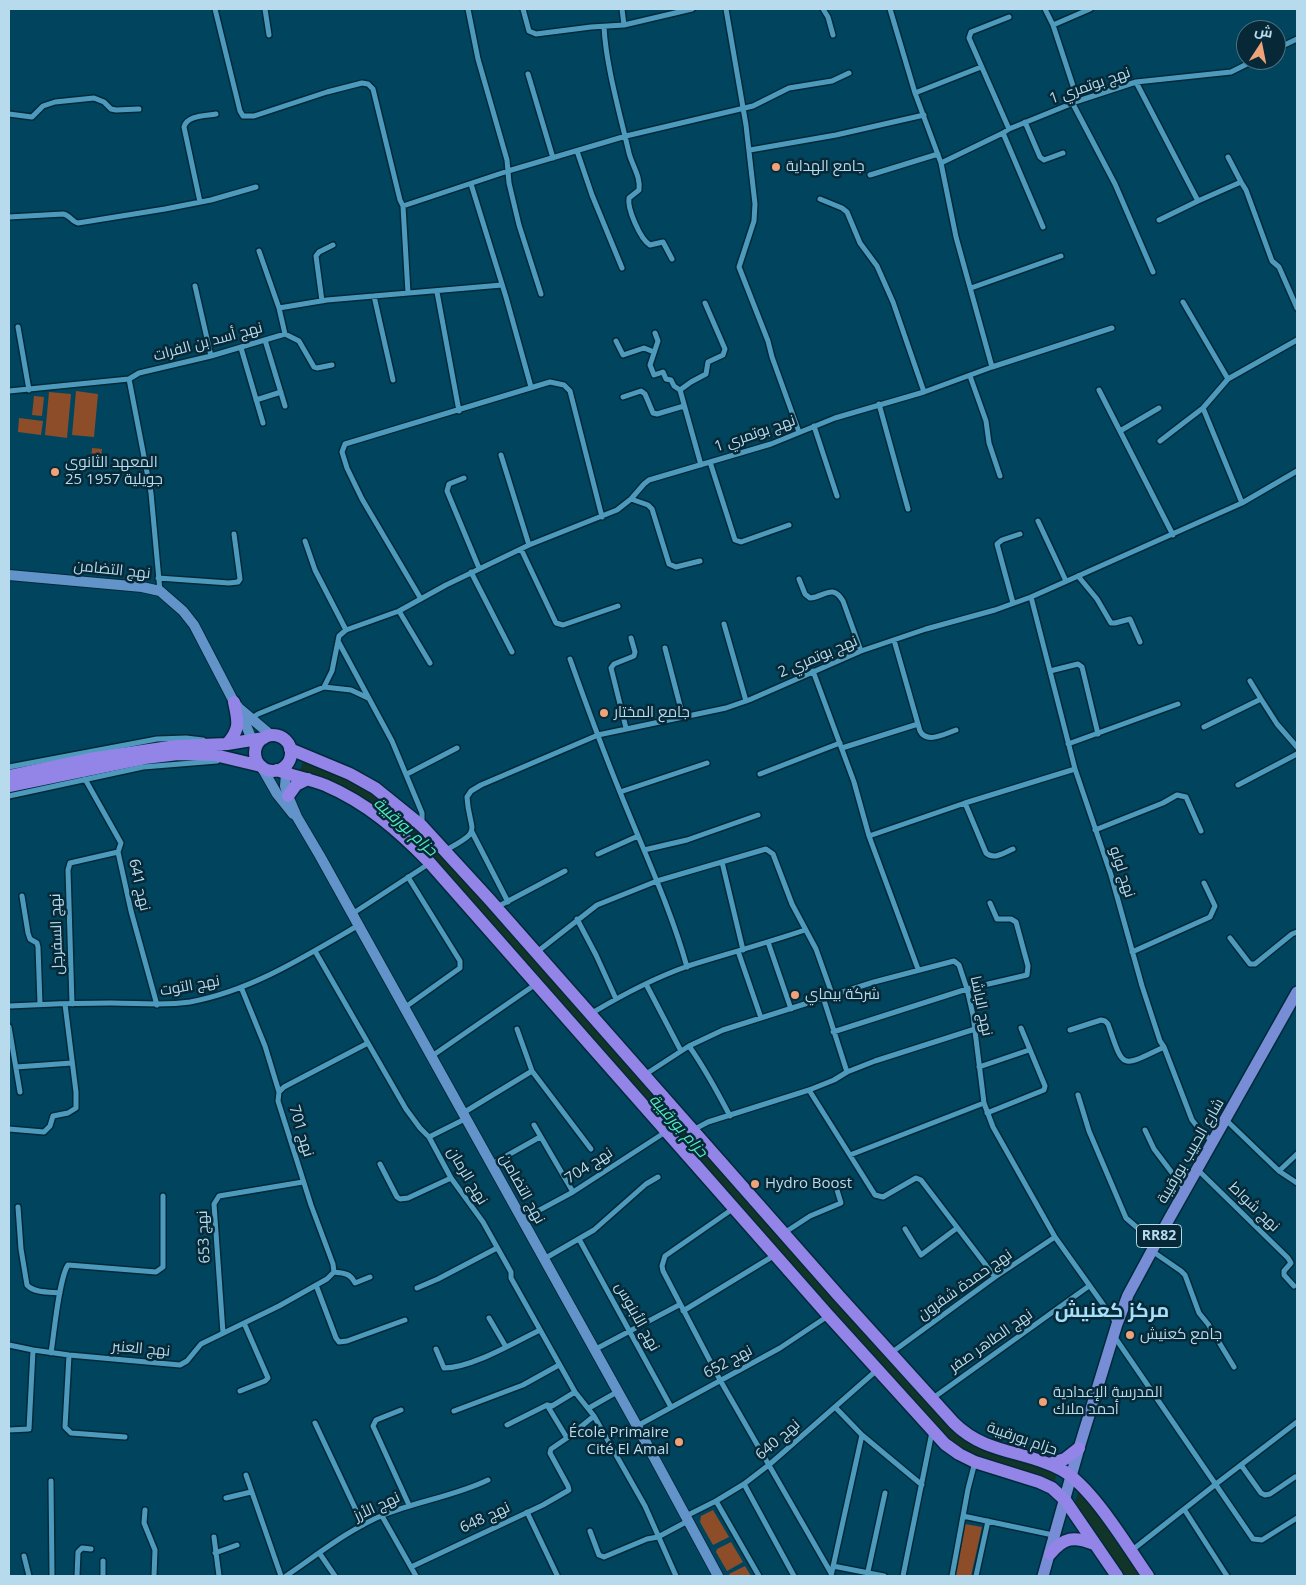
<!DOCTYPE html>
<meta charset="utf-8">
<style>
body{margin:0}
#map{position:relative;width:1306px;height:1585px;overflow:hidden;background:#00455d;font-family:"Open Sans",Cairo,sans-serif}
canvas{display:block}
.frame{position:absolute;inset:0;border:10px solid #b7dbed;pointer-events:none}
.north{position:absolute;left:1236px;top:20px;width:50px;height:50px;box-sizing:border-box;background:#072937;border:1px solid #4d7080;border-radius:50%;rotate:11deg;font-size:14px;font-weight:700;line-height:20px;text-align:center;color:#b7dbed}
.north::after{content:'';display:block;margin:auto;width:18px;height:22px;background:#f0a279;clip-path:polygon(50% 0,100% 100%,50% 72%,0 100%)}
</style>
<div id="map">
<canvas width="1306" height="1585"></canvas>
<div class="frame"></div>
<div class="north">ش</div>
</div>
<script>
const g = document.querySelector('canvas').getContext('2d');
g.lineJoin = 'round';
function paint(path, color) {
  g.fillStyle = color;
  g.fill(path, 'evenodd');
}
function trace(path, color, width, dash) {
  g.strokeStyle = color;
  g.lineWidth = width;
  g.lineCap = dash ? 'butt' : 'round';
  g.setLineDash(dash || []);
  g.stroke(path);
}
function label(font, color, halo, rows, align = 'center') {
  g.font = font + ' "Open Sans",Cairo,sans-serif';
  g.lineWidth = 5;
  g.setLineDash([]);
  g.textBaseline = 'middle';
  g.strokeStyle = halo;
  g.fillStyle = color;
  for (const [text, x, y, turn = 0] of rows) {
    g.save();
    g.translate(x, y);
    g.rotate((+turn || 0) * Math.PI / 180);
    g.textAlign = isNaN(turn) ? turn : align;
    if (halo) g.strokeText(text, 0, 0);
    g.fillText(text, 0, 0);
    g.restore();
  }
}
paint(new Path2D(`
 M76 391 98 394 94 437 72 435Z
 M49 392 71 394 67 438 45 435Z
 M34 396 44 397 42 416 32 415Z
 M19 418 43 421 41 435 18 432Z
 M92 448 102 449 100 469 90 468Z
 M713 1510 729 1537 713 1545 700 1522 701 1516Z
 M965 1524 982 1527 971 1576H954Z
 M731 1542 743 1562 727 1571 716 1552 717 1549Z
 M745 1566 751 1576H730L729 1574Z`), '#8d4d28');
paint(new Path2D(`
 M304 760 353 780 411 821 963 1438 975 1445 1037 1465 1057 1473 1054 1483 973 1458 948 1441 423 850 318 777 300 770Z
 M1078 1492 1098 1513 1143 1576H1123L1085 1521 1075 1503Z`), '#113529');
const street = new Path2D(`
 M215 9 240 111 243 116H254L327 92 362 83 368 84 373 89 400 200 403 206 408 293
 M265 9 269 35
 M468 9 478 59 507 160 509 183 519 225 541 294
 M523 9 529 31 536 34 591 27 624 25 692 9
 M622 9 624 25
 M726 9 746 125 755 204 754 221 739 267 768 341 772 357 799 432
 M823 9 828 17 833 35
 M890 9 915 93 941 163 956 237 992 367
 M1045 9 1053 25 1078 101
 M1009 17 971 32 969 38 1009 129
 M1053 25 1090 9
 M604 27C606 66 620 114 629 153 632 165 641 177 639 190L629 198C627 208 640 239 650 245L663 242 672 259
 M1276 49 1297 39
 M528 74 553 158
 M1136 82 1198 201 1241 182 1246 190 1272 261 1279 267 1297 308
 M915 93 981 67
 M1073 104 1115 184 1153 272
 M9 114 32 117 43 106 55 102 94 98 104 102 111 109 116 110 139 109
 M1025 122 1040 157 1044 160 1063 153
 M1003 133 1043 227
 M750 150 836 135 924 115
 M577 151 592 195 622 268
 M1228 157 1241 182
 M941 163 1003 133 1009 129 1078 101 1136 82 1231 72 1255 60
 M870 175 938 154
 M471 184 506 297 531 387
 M820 199 842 208 847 212 860 243 877 266 893 302 924 392
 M200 202 184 127C187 115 206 116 216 114
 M403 206 508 171 626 136 753 106 789 88 832 81 849 73
 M9 217 63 214C70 215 72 222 78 223L165 209 211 200 256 187
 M1159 220 1198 201
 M259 251 279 308
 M195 286 211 356
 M971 288 1061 256
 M437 292 459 411
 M374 296 393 380
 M322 301 316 256 319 252 333 245
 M1183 302 1228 379
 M18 327 29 390
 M655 333 658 341 650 365 654 375 663 372 666 379 671 380 674 386 680 390
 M285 334 299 341 314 367 317 368 332 365
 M265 340 285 406
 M616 341 623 355 644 348 654 352
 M241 348 263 423
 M970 376 986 421 989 443 1000 476
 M129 379 151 493 160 591
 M1099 390 1173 535
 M9 391 129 379 139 373 211 356 285 334 279 308 327 300 502 285
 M623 397 641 391 645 394 653 413 657 414 684 406
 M256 400 281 392
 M879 404 908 509
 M814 426 837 496
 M1120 431 1159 408
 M1160 441 1203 408
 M501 455 529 545
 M710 462 735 540 741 542 789 525
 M701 465 680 390 691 382 706 374 708 362 723 355 725 349 705 303
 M464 478 449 484 447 491 479 568
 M631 499 648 505 652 509 669 564 676 567 700 561
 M1242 503 1203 408 1228 379 1297 340
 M1038 521 1066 581
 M305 541 315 570 346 630
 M521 549 556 623 563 625 618 606
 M471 572 512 652
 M1078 576 1097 599 1111 623H1115L1130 619 1140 642
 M158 578 229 583 238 582 240 579 234 534
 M799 579 805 594 810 598C825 597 832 583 843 601L861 651
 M1031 597 1075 769 1111 875 1142 986 1160 1041 1164 1047 1192 1120 1200 1130 1212 1141
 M421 599 362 499 347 468 342 452 345 444 550 382 564 385 570 391 602 517
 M1013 603 997 544 1002 540 1020 534
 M399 611 430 663
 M724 624 746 701
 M894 640 920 731C927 744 944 734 956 730
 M338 641 392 741 422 813V825
 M665 648 683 717
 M570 659C586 704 602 748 620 792 643 850 670 906 687 967
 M813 671 854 782 869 836 918 969
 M1050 671 1078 664 1082 667 1098 734
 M1250 681 1261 699
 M324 687 351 690 368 698
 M250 719 258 714 324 687 332 671 339 636 346 630 399 611 446 585 529 545 617 510 631 499 644 484 649 480 771 444 835 418 924 392 992 367 1112 328
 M1204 727 1261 699 1277 724 1297 747
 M626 728 611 668 614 664 634 656 635 652 631 638
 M1068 744 1178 704
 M842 748 918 724
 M9 767 157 739 186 738 203 740
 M407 774 457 748
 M760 774 840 743
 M85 779 121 843 118 852 131 911 157 1005
 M1238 785 1297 754
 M620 792 707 763
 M9 796 143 767 217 761
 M965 803 986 853C994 860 1004 853 1013 849
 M1095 830 1163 803 1177 795 1186 797 1201 831
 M472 832 508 902
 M869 836 965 803 1075 769
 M446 850C485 829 469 833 467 797L471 791 481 785 598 735 726 708 749 700 861 651 926 629 995 610 1031 597 1242 503 1297 471
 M644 850 687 840 758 815
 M598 854 638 836
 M722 862 743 950
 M22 896 28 933 30 939 37 943 38 947 40 1004
 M497 907 565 871
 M352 914 430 863
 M577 919 596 955 616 999
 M1230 938 1250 964H1255L1292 934 1297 932
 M768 942 791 1009
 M315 951 406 1109 420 1128 429 1137 451 1178 483 1222 511 1272V1278L575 1392 594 1416 645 1506 676 1576
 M738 951 761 1018
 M537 952 597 905 657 881 766 849 773 854 792 904 816 949 832 994
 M1132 952 1210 917 1215 906 1204 883
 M646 984 681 1051
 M241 987 265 1046 279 1092
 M823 997 847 1072
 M72 1004 68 870 70 863 118 852
 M9 1006C43 1004 77 1003 111 1003 138 1003 164 1006 190 1002 251 991 306 956 359 925
 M404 1008 460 968V961L408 877
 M592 1013C622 995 654 978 688 966 727 954 766 943 805 930
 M9 1027 20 1092
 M517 1029 532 1071 591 1149
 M1070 1030 1101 1020 1105 1021 1108 1024C1124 1070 1120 1068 1164 1047
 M833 1032 967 989 1027 975 1028 966 1016 922 1011 919H997L990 903
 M689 1046C704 1067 718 1093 730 1116
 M432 1056 536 984
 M16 1067 72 1063
 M979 1067 1029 1050
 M646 1074 689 1046 723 1030 874 982 954 961 959 965 967 989 973 1015 984 1103 993 1127 1055 1237 1117 1324
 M809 1090 875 1195 883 1197 916 1178 921 1180 995 1277
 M1078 1095 1089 1131 1126 1218 1155 1243
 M463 1113 532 1071
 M987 1113 1044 1090 1045 1086 1021 1028
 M1226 1120 1279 1171 1297 1183
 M534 1125 573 1192
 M9 1129 44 1132 50 1126 53 1116 68 1113 76 1108V1092L65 1004
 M693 1130 708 1122 809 1090 834 1080 847 1072 875 1061 975 1029
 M1145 1130 1154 1149 1185 1190
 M429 1137 465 1119
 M850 1155 984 1103
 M380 1164 397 1197 400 1199 408 1198 451 1178
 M492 1164 540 1137
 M1198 1170 1288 1258 1291 1263 1284 1271V1275L1294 1286
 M1279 1171 1297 1154
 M18 1207 21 1249 27 1285C34 1293 50 1292 60 1293
 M734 1208 665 1256 662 1266 663 1271 720 1380 831 1573
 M523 1219 573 1192 667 1131
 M905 1229 921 1255 957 1228
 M784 1233 810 1216 841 1203 837 1190
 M579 1239 671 1407
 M1152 1251 1181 1271 1185 1275 1199 1313 1208 1324 1234 1367
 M544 1259 594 1230 646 1184 658 1177
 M334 1272 333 1264 311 1205 278 1101 279 1092 284 1087 368 1043
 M334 1272C344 1273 350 1273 355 1283L370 1277
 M316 1285 336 1338 339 1342 347 1341 405 1320
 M417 1288 438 1279 497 1248
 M683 1311 775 1255
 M489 1318 506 1347
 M223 1333 214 1204 219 1196 303 1182
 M1114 1336 1253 1539 1262 1540 1297 1518
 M9 1345 33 1350 69 1355 180 1365 187 1361 201 1344 279 1306 327 1279 334 1272
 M436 1349 444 1368C472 1368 515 1342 540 1330
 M594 1350 679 1305
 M51 1353C54 1334 59 1278 68 1265L156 1272 163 1267V1196
 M891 1353 995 1277 1055 1237
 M69 1355 65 1427 71 1433 125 1437
 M240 1391 265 1381 268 1378 244 1323
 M933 1398 1089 1286
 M547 1405 567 1438 594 1416
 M835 1407 862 1435
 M589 1408 617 1392
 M401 1410 376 1420 373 1426 409 1505
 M454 1411 523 1385 559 1365
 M315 1423 363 1525
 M507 1425 547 1405 552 1406 575 1392
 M637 1426 780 1348 828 1316
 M9 1430 29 1429 33 1350
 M1241 1465 1261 1493 1265 1495 1270 1494 1295 1477
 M246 1475 281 1576
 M51 1481 52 1576
 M744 1484 794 1576
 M226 1498 251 1492
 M716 1501 759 1576
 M1184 1509 1227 1576
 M145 1510 144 1523 155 1550 154 1576
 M527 1512 557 1575
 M382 1516 416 1576
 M686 1516 716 1501 744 1484 770 1464 877 1370
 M963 1516 1053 1535
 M590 1531 599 1555 604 1557 647 1539 658 1537 688 1521
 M214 1537 219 1576
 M1131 1551 1216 1484 1297 1422
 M215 1553 237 1545
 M320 1554 335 1576
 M24 1556 29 1576
 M833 1566 884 1576
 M411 1567 543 1505 569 1490 568 1486 550 1453 551 1449 567 1438
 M77 1576 78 1552 82 1548 91 1549
 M103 1576V1561
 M286 1576C317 1555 348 1530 383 1515 418 1501 455 1496 488 1480
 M831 1576 862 1435 922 1485
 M867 1576 885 1493
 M903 1576 932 1432
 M952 1576 968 1489 975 1462
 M976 1576 988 1521`);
const secondary = new Path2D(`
 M9 575 142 587 160 591 183 611 194 625 234 702 239 708 272 736
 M239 709 256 749
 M287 763 285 786 288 796 297 817 320 856 637 1426 718 1576
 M261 766 277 794 293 814`);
const primary = new Path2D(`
 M1043 1576 1079 1448 1117 1324 1128 1295 1169 1219 1297 992`);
const highway = new Path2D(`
 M255 753a18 18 0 1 1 36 0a18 18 0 1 1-36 0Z
 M227 744C241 728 238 721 234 702
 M290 749 350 774 375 788 422 826 489 899 839 1296 954 1423C986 1455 1026 1450 1062 1470 1093 1488 1127 1546 1148 1576
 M277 770C293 776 309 779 325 785 367 803 399 831 430 863L828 1315 945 1444 959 1454 975 1462 1039 1482 1052 1488 1065 1500 1117 1576
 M9 776 89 759 176 746 227 744 264 738
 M9 786 145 758 178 754 215 755 261 766
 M288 796 296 785 308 779
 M1049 1464 1065 1459 1079 1448
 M1050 1554C1064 1537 1074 1536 1094 1544`);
trace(street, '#002a3a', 8);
trace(secondary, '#002a3a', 12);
trace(primary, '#002a3a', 14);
trace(highway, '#002a3a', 15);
trace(street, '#4d9abc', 5);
trace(secondary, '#6293c9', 10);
trace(primary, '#778dd6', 11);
trace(highway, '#9384e8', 12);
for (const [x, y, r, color] of [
 [776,167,5,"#f0a279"],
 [55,472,5,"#f0a279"],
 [604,713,5,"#f0a279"],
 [795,995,5,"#f0a279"],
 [755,1184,5,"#f0a279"],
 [1130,1335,5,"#f0a279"],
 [1043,1402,5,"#f0a279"],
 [679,1442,5,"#f0a279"]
]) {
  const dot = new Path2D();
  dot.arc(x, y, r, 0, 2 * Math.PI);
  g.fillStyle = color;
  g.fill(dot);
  trace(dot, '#072937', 2);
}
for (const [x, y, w] of [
 [1159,1236,45]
]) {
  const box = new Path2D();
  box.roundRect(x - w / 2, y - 11.5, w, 23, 4);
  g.fillStyle = '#072937';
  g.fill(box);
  trace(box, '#b7dbed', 1);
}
label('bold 14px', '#b7dbed', null, [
 ["RR82",1159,1236]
]);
label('15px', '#b7dbed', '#072937', [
 ["نهج بوتمري 1",1090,86,-19],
 ["نهج أسد بن الفرات",208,342,-15],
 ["نهج بوتمري 1",755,434,-19],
 ["نهج التضامن",112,570,6],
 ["نهج بوتمري 2",818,657,-23],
 ["نهج لولو",1122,872,72],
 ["نهج 641",139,885,77],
 ["نهج السفرجل",57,934,-92],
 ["نهج التوت",190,986,-10],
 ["نهج الباشا",981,1006,78],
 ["نهج 701",301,1131,73],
 ["شارع الحبيب بورقيبة",1191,1151,-60],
 ["نهج 704",589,1166,-33],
 ["نهج الرمان",467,1176,59],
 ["نهج التضامن",522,1189,61],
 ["نهج شواط",1254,1207,44],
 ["نهج 653",204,1237,-93],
 ["نهج حمدة شقرون",965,1285,-35],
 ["نهج الأبنوس",637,1317,61],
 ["نهج الطاهر صفر",991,1341,-35],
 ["نهج العنبر",141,1349,5],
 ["نهج 652",728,1362,-28],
 ["حزام بورقيبة",1022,1439,19],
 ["نهج 640",778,1440,-41],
 ["نهج الأرز",377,1507,-25],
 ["نهج 648",485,1518,-25]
]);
label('15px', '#b7dbed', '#072937', [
 ["جامع الهداية",786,167],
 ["المعهد الثانوي",65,463],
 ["25 جويلية 1957",65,480],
 ["جامع المختار",614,713],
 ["شركة بيماي",805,995],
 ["Hydro Boost",765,1184],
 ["جامع كعنيش",1140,1335],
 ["المدرسة الإعدادية",1053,1393],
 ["أحمد ملاك",1053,1410],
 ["École Primaire",669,1433,"right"],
 ["Cité El Amal",669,1450,"right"]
], 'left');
label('italic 16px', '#4fecbc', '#072937', [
 ["حزام بورقيبة",405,827,42],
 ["حزام بورقيبة",678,1126,48]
]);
label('bold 20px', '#a3dffb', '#072937', [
 ["مركز كعنيش",1112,1311]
]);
</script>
